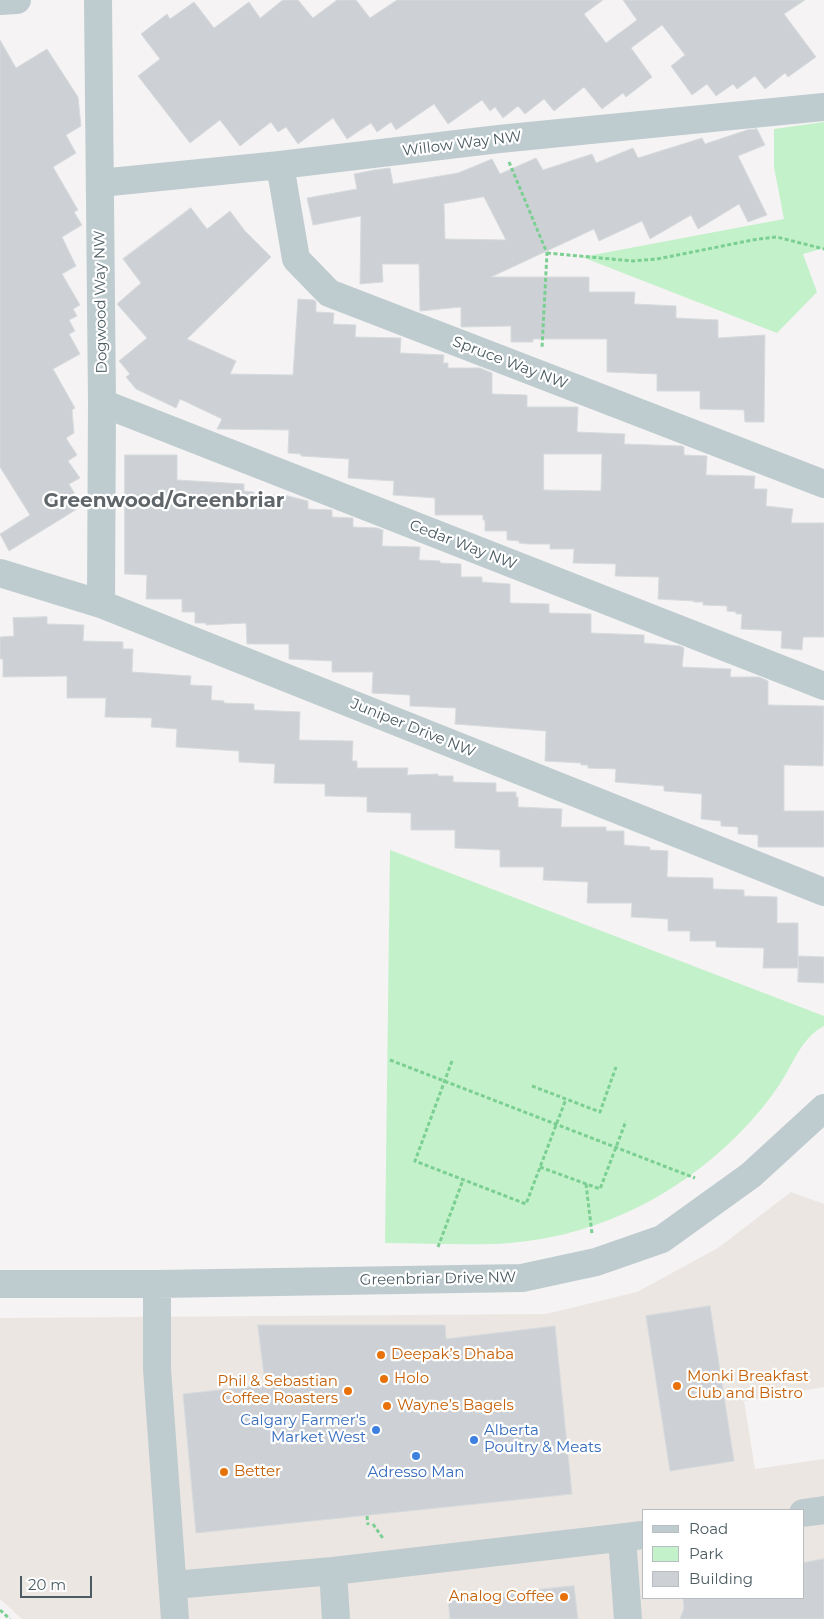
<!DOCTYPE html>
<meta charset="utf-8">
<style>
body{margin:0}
#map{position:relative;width:824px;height:1619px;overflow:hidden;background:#f5f3f3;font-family:Montserrat,sans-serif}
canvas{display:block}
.legend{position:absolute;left:642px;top:1509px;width:162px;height:90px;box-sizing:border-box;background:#fff;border:1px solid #b7bdc0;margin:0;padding:6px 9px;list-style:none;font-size:15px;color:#4a5b61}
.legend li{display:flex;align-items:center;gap:10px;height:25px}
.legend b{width:25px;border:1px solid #b7bdc0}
.scale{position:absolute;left:20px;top:1576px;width:72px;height:22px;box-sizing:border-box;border:2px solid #4a5b61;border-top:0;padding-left:6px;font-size:15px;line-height:18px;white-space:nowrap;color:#4a5b61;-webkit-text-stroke:4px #fff;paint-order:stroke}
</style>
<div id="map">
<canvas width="824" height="1619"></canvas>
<ul class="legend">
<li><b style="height:6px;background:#becbcf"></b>Road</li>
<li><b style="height:14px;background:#c3f1ca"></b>Park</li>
<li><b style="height:14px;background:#cdd1d5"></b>Building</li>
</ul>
<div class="scale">20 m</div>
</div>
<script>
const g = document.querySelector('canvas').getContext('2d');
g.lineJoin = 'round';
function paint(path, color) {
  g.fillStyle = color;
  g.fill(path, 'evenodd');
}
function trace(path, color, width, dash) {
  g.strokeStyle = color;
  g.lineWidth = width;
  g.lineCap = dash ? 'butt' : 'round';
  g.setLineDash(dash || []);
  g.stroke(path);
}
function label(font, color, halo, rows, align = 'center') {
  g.font = font + ' Montserrat,sans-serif';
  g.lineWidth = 4.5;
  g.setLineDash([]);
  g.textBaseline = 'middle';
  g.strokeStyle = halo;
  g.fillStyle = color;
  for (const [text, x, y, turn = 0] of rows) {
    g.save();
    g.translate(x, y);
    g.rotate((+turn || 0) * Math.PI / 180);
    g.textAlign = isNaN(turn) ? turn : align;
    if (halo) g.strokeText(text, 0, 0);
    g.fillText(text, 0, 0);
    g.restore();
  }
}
paint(new Path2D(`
 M791 1192 824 1204V1387L744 1401 755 1469 824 1459V1619H22L0 1599V1318L546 1314 637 1292 718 1248ZM643 1510H803V1598H643Z`), '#ebe6e1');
paint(new Path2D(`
 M824 122V248L803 254 817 292 777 333 582 257 784 219 774 167V129Z
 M390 850 824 1016V1026C800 1038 792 1068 777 1088 769 1100 760 1111 751 1121 688 1190 605 1235 510 1243 469 1246 427 1243 385 1243Z`), '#c3f1ca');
const building = new Path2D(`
 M283 0H298L313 18 337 0H356L370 18 397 0H603L584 14 606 43 637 20 623 0H805L784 14 816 57 788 77 785 73 765 89 755 76 737 89 733 84 716 96 707 84 692 95 671 66 685 55 662 25 631 48 652 77 626 97 623 93 602 109 584 87 554 111 544 99 525 114 518 106 503 118 495 107 490 111 482 100 448 124 434 104 396 130 391 122 377 132 371 123 347 139 333 118 298 144 286 127 278 132 271 122 240 146 220 120 190 143 138 76 160 59 141 34 167 14 170 19 194 2 214 28 249 2 260 18Z
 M0 40 16 68 47 49 78 97 81 126 66 135 76 153 53 167 78 210 74 212 82 225 62 237 76 266 62 274 80 305 73 309 77 316 69 320 75 331 69 334 80 354 53 369 75 408 72 410 74 433 66 438 77 455 68 461 80 478 69 484 82 506 9 551 0 534 30 515 0 467Z
 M757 129 765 145 738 156 767 215 748 222 739 204 698 229 691 215 650 239 642 221 599 241 594 229 491 277H589V292H635L634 304 676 306V318L718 320V338L765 335 764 422H745L744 410 700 409V391H657V374L607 372V339H533V342H511V326L461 327V307L420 311 419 264H382L383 282 360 284 361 216 313 225 307 198 357 189 354 174 374 170 390 168 393 184 458 173 492 159 500 174 536 158 543 170 592 154 596 163 633 148 638 158 702 138 705 144 747 130ZM484 197 506 240 445 239 444 204Z
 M191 208 207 229 230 211 245 231 271 257 187 339 236 361 230 374 293 375 298 299 314 300 316 302V312L334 313 333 324 356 325 355 337 401 338 400 353 444 355 443 363H448V368H480L492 373V394L527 395V407H578L577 432 625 434 624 444 682 446 684 447V455L707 456 706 475 755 476 754 489H767L766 506 793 509 791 523H824V637H803L802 650 781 648 782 631 741 629 742 614H736V612L727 611V606L703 605V602H694V601L658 599 659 577 615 576 616 564 573 563 574 549H550V544H529L519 543V541L507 540V531H485V520H483V515H435V498L393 495 394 481 348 478 349 459 301 456V454L288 453 289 430 217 429 222 419 180 399 176 408 136 389 126 377 130 374 119 361 147 338 117 304 141 283 123 259ZM544 454H602L601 491 544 490Z
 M125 455H177V480L244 484V491L254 492V495H284L308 501V509L332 510V517L353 518V527L377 528 383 530 382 546 420 547 419 560 440 561V563L461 564V577H482V582L510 584V603L549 604V613L591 614V633L644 635V643L680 646 684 648 682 667 731 669 730 677H759L768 681V705L824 706 823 766 784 765V811H824V847H758V835L738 834V827L721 826V821L701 819 702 794 664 791V786L615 782 616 769 588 768V765H581V763L545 761 546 731 455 724 456 708 410 706V695L372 693 373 672H332V661L289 659V644H247L246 623 206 625V623H195V612H182V599H146L147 575 125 574Z
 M47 617V624L84 625 83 641 123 642V649H133L132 672 191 676 190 685 212 686 211 700 224 701V703L254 704V710L300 712 299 740 353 741 352 761H357V768H408L407 775 438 774V776H453V782L496 783V792H516V797H518V807L562 809 561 827H606V831H624V845L650 847V850L668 851 667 877 713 878V889L744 890V896L777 897V923H798V968H763L764 948 716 947V941H690V931H668V919L631 917 632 903H587L588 882 543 880 544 867H500V850L455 848V830H411V813L367 812V797L325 796V784L274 783 275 764 239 762V751L176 747 177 729 151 727 152 718 105 717 106 698H67V676L3 677V659H0V637L14 636 13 618Z
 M799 956 824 957V983L798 982Z
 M710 1306 734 1461 670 1471 646 1316Z
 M258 1325H445L446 1339 555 1326 572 1494 196 1533 183 1394 265 1385Z
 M824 1559V1619H680L684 1608 683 1598H803V1563Z
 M574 1586 578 1619H450L448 1599Z`);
paint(building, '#cdd1d5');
trace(building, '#d7dbde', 1);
trace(new Path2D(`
 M509 162 547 253 542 348
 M547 253 633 261 657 259 758 239 777 237 824 249
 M390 1060 695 1178
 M452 1061 415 1161 526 1204 566 1099
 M532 1086 600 1112 616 1067
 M540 1167 600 1189 626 1121
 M586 1184 592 1234
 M438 1247 463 1180
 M367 1516 368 1525
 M373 1524 384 1540
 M0 1610 10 1619`), '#7bcf92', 3, [4, 2.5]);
trace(new Path2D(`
 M98 0 102 403 101 604
 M0 1 17 0
 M280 165 296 259 329 293 824 484
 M100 183 280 165 499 139 824 107
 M102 403 824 686
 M0 573 101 604 824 892
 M0 1284H157L522 1278 596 1262 662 1239 751 1175 824 1108
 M157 1284V1369L175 1619
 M803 1513 824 1510
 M622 1538 628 1619
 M333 1571 336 1619
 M174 1585 333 1571 643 1535`), '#becbcf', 28);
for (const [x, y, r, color] of [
 [381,1355,5,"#e8710a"],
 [384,1379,5,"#e8710a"],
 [677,1386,5,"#e8710a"],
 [348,1391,5,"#e8710a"],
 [387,1406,5,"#e8710a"],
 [376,1430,5,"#3f7fe0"],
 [474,1440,5,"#3f7fe0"],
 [416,1456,5,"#3f7fe0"],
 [224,1472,5,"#e8710a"],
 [564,1597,5,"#e8710a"]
]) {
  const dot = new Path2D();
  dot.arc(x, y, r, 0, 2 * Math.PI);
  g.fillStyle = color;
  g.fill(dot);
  trace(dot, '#fff', 2);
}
label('15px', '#4a5b61', '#fff', [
 ["Willow Way NW",462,144,-7],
 ["Dogwood Way NW",101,302,-91],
 ["Spruce Way NW",510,363,21],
 ["Cedar Way NW",463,545,21],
 ["Juniper Drive NW",413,728,22],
 ["Greenbriar Drive NW",438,1279,-1]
]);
label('15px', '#c56008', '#fff', [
 ["Deepak’s Dhaba",391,1355],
 ["Monki Breakfast",687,1377],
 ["Club and Bistro",687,1394],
 ["Holo",394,1379],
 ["Phil & Sebastian",338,1382,"right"],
 ["Coffee Roasters",338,1399,"right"],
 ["Wayne’s Bagels",397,1406],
 ["Better",234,1472],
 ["Analog Coffee",554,1597,"right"]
], 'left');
label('15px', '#366cbe', '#fff', [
 ["Calgary Farmer's",366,1421],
 ["Market West",366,1438],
 ["Alberta",484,1431,"left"],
 ["Poultry & Meats",484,1448,"left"],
 ["Adresso Man",416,1473,"center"]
], 'right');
label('bold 20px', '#5f6568', '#fff', [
 ["Greenwood/Greenbriar",164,501]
]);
</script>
